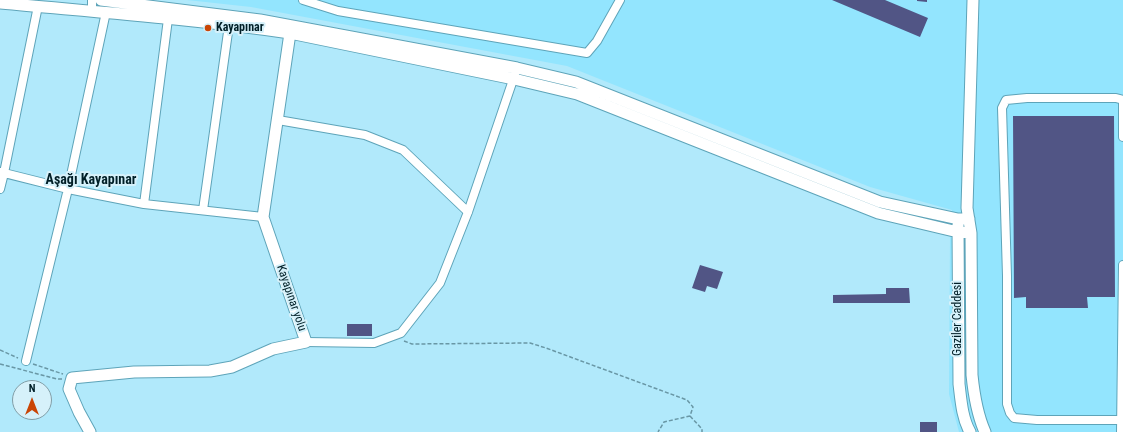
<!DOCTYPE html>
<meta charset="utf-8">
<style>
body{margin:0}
#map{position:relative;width:1123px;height:432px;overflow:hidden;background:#b1e9fb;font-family:"Roboto Condensed",sans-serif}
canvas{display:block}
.north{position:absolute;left:12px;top:380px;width:40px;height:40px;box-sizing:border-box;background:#d6f1fa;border:1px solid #819da6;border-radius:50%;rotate:0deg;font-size:11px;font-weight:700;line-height:16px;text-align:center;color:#011f27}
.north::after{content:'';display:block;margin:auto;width:14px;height:18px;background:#ca4505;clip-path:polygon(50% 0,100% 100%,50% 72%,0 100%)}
</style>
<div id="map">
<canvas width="1123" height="432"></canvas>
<div class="north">N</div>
</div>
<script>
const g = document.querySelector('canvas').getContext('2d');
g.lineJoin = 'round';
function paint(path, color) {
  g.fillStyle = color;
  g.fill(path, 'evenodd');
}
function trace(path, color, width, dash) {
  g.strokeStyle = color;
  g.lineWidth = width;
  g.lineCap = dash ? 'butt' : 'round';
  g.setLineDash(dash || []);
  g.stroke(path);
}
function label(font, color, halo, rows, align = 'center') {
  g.font = font + ' "Roboto Condensed",sans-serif';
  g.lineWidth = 4;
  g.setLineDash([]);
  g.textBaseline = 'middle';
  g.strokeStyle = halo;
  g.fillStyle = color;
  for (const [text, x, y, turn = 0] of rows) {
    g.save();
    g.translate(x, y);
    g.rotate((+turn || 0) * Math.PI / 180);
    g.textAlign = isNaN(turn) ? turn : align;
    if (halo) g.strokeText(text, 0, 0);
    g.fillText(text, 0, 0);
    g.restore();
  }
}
paint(new Path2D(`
 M187 0H1123V432H959L949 394 950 236 952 210 870 187 567 66 251 7Z`), '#93e5fe');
paint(new Path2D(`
 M832 0H885L928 18 920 37Z
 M917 0H927V2L917 1Z
 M1013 116H1114L1115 297H1087L1088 308H1026V297L1014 298Z
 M700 265 723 272 717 289 707 286 705 292 692 288Z
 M886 288H909L910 303H833V295L886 294Z
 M347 324H372V336H347Z
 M920 422H937V432H920Z`), '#515585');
const minor = new Path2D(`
 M303 0 338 11 587 53 597 41 620 0
 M92 10V0
 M278 120 365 135 403 150 468 212
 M0 172 68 189 144 204 263 217
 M0 189 4 173 38 6
 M144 204 168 19
 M203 210 229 25
 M306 342 374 343 401 333 440 283 468 212 515 74
 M26 361 68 189 106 12
 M1121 420H1037L1014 418 1010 413 1007 404V276L1002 108 1006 100 1027 98H1116L1123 100V137
 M1121 432 1123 265`);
const tertiary = new Path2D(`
 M101 0 260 20 517 68 576 82 880 202 958 219H969
 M973 0 967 208 971 233 972 375C974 395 977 414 985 432
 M0 3C97 12 194 19 290 33L514 79 577 94 878 213 958 232 971 233
 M958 225 959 384C961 400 962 418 970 432
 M90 432 79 412 69 389 72 378 134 372 210 371 232 367 273 349 306 342 263 217 290 33`);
trace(minor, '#5ea4b9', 10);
trace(tertiary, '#5ea4b9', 13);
trace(new Path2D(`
 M404 341 412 344 530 343 546 348 687 400 693 407 690 416 664 422 658 432
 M0 350 18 358
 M0 364 57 379H62
 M33 364 63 374
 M690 416 702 429V432`), '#6997a5', 1.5, [4, 2]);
trace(minor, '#fff', 8);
trace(tertiary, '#fff', 11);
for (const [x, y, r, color] of [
 [208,28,4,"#ca4505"]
]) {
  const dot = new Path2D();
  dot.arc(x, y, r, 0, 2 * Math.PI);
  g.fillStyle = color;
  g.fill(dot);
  trace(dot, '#d6f1fa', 1.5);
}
label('bold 12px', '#011f27', '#d6f1fa', [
 ["Kayapınar",216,28]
], 'left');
label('12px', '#011f27', '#d6f1fa', [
 ["Kayapınar yolu",291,298,71],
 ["Gaziler Caddesi",958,319,-90]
]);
label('bold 14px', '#011f27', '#d6f1fa', [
 ["Aşağı Kayapınar",91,180]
]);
</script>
